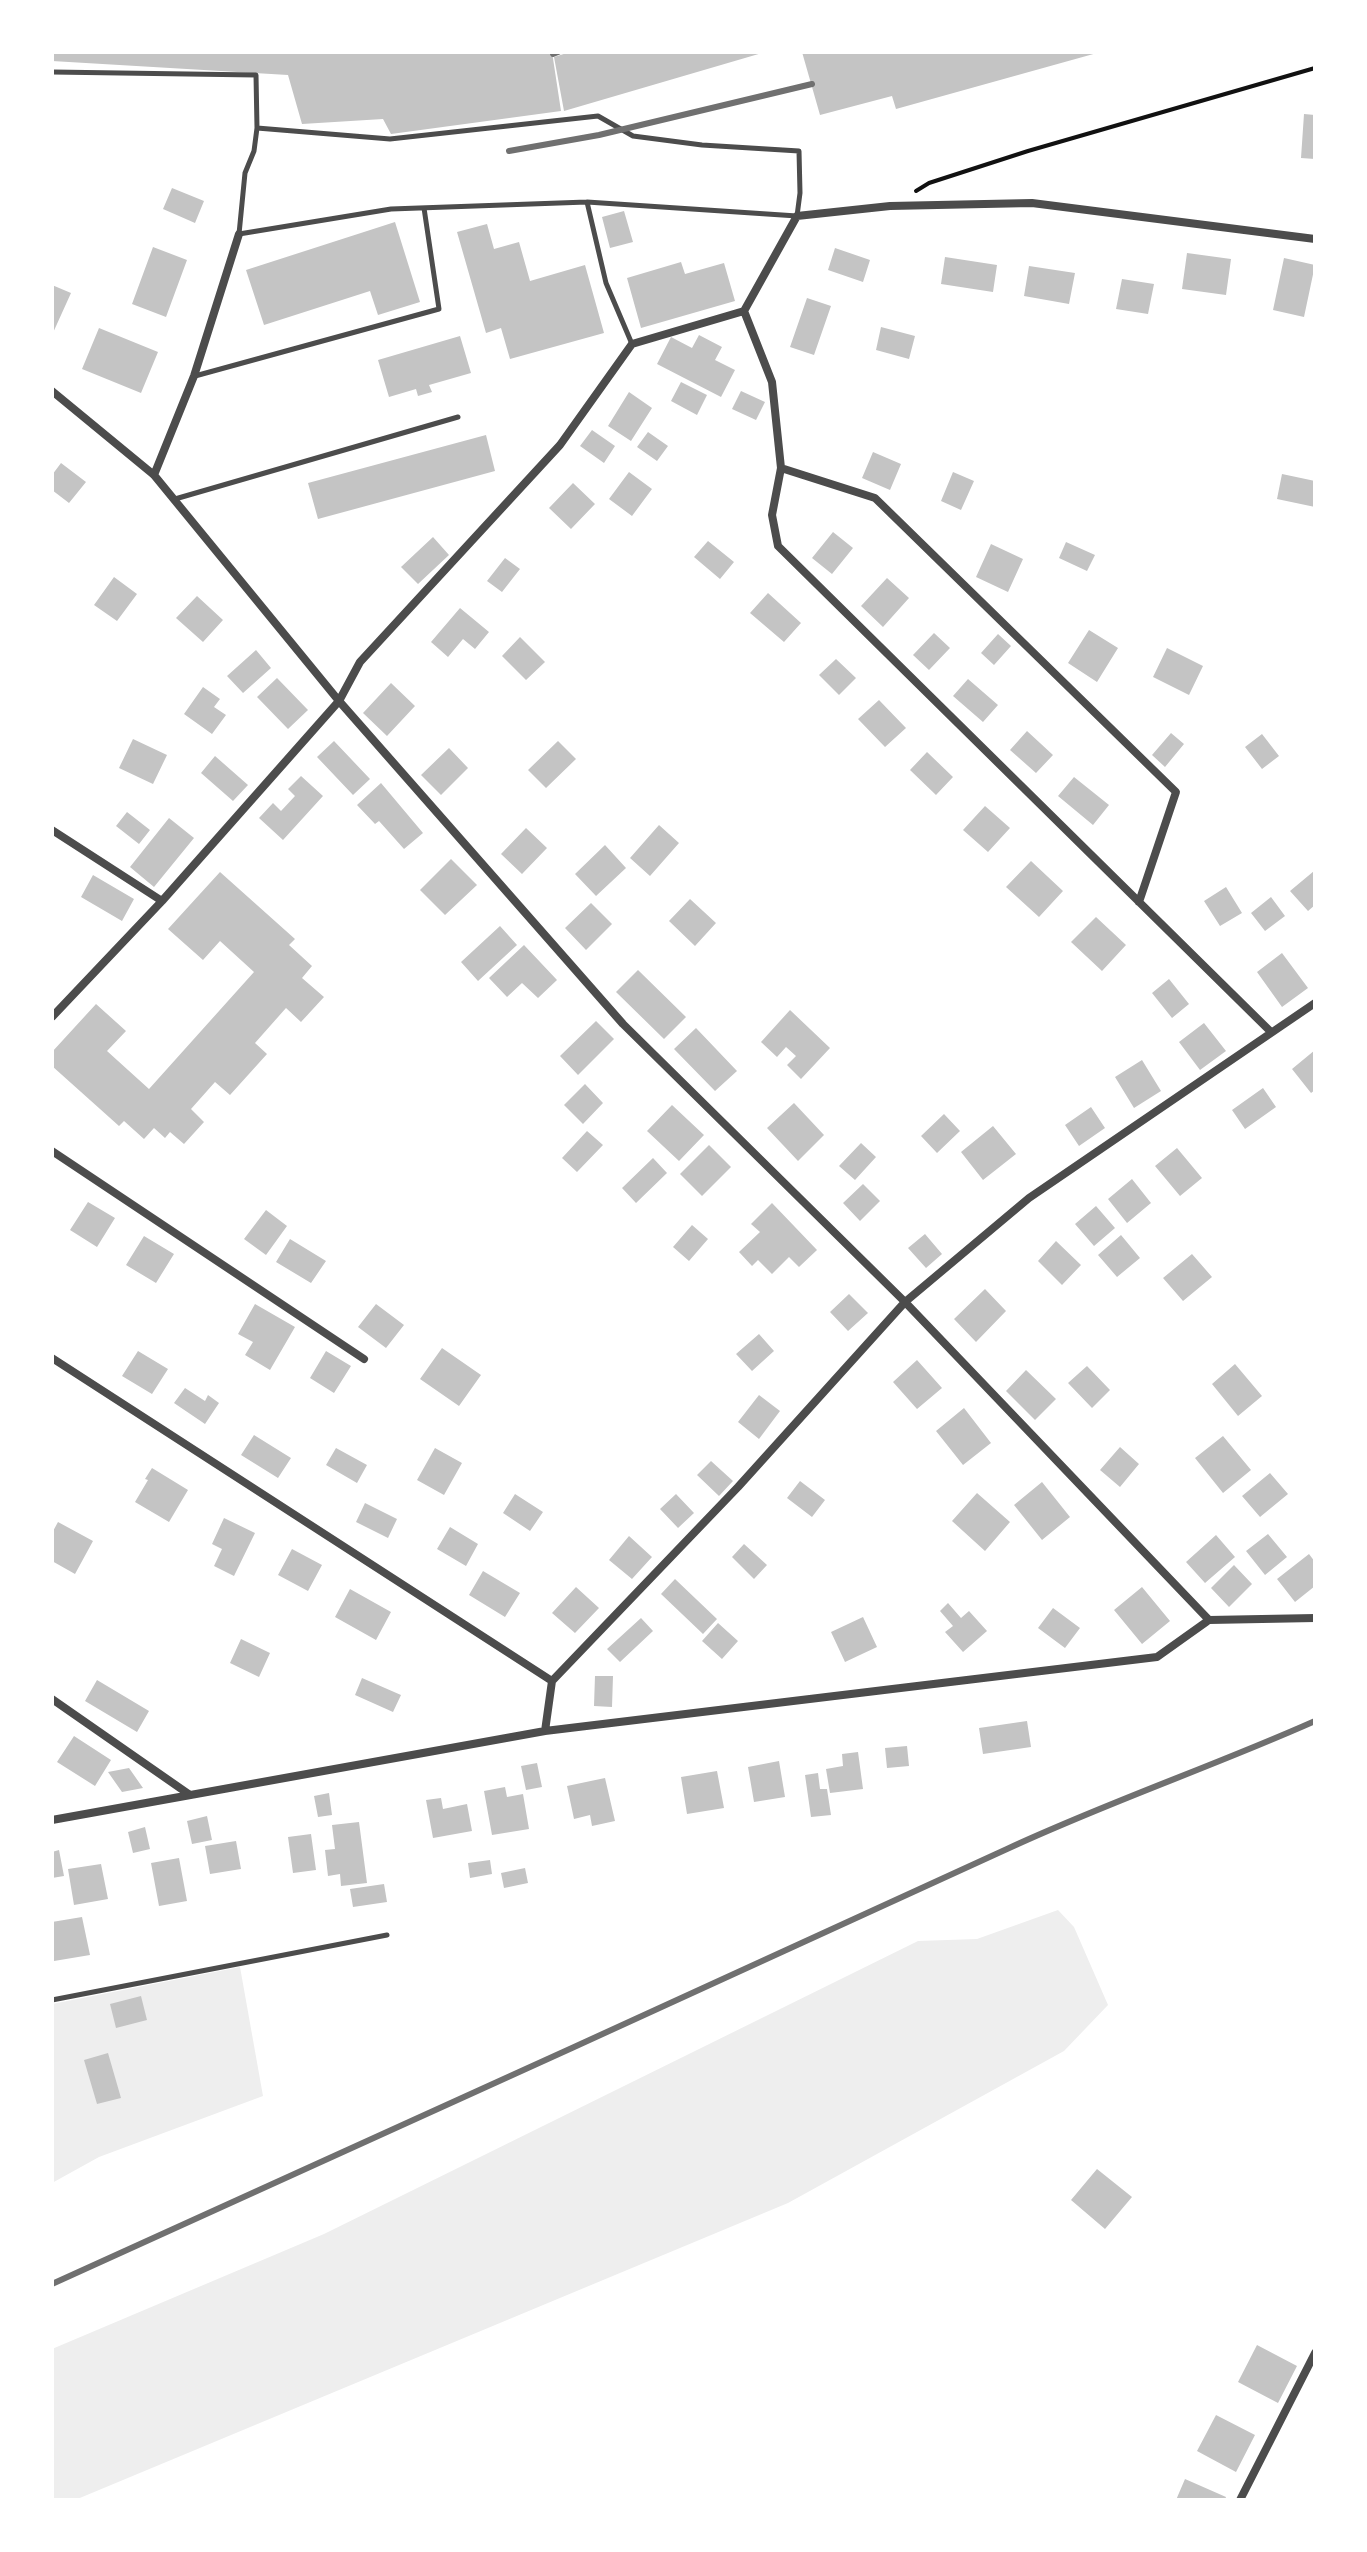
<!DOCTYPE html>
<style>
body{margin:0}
#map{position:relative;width:1367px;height:2552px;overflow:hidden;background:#fff;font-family:"Libre Baskerville",serif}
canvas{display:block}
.frame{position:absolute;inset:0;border:54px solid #fff;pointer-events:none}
</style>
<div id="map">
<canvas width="1367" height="2552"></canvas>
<div class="frame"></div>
</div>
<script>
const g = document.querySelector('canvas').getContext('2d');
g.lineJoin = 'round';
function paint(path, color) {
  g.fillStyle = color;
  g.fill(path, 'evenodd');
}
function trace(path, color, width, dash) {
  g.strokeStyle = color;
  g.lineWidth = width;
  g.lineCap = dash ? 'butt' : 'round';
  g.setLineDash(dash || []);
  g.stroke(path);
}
paint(new Path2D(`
 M1058 1910 1074 1927 1108 2005 1064 2051 788 2203 75 2500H52V2349L324 2234 918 1941 977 1939Z
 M240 1967 263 2096 99 2157 52 2183V2004Z`), '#eee');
paint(new Path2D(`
 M52 52H552L561 111 391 134 383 119 302 124 288 75 52 61Z
 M570 52H762V53L564 111 554 57Z
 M802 52H1097V53L896 109 892 96 820 115Z
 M1304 114 1315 115V159L1301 158Z
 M172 188 204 201 195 223 163 209Z
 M624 211 633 242 610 248 602 217Z
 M395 222 420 302 378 315 370 291 264 325 246 270Z
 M487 224 494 249 519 242 530 281 585 265 604 333 510 359 501 328 486 333 457 232Z
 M153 247 187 260 166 317 132 304Z
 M835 248 870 260 863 282 828 270Z
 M1187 253 1231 259 1226 295 1182 289Z
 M945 257 997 265 993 292 941 284Z
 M1284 258 1315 265 1304 317 1273 310Z
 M681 262 685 274 724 263 735 301 641 328 627 278Z
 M1029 266 1075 273 1069 304 1024 296Z
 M1122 279 1154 284 1148 314 1116 309Z
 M52 285 71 293 52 335Z
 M807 298 831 306 814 355 790 347Z
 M881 327 915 336 909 359 876 350Z
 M99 328 158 352 141 393 82 369Z
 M699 335 722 347 715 360 735 370 721 397 657 364 671 337 692 348Z
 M460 336 471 373 429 385 432 392 418 396 416 389 389 397 378 360Z
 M681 382 707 395 697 415 671 401Z
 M741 391 765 402 756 420 732 409Z
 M629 392 652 408 631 441 608 426Z
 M592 430 615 446 604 463 580 446Z
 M648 432 668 446 657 461 637 447Z
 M486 435 495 471 318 519 308 483Z
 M873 452 901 464 890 490 862 478Z
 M61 463 86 482 69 503 52 490V475Z
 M629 472 652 489 632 516 609 499Z
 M953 472 974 481 961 510 941 501Z
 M1282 474 1315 481V507L1277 499Z
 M573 483 595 504 571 529 549 508Z
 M833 532 853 548 832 574 812 558Z
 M433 537 449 555 418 584 401 567Z
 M708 541 734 562 720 579 694 557Z
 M1066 542 1095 555 1087 571 1059 558Z
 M991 544 1023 559 1008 592 976 577Z
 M505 558 520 569 502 592 487 581Z
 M114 577 137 594 117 621 94 605Z
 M887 578 909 598 883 627 861 606Z
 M768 593 801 623 784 642 750 613Z
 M197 596 223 620 203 642 176 618Z
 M460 608 489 632 475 649 463 639 448 657 431 642Z
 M1089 630 1118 648 1097 682 1068 663Z
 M934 633 950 648 929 670 913 655Z
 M998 634 1011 646 994 665 981 653Z
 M520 637 545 662 526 680 502 656Z
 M1167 648 1203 666 1189 695 1153 677Z
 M256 650 271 668 243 693 227 676Z
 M836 659 856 678 839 695 819 675Z
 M277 678 308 710 288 729 257 697Z
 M968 679 998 705 983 722 953 696Z
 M391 683 415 706 387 736 363 713Z
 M203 687 220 699 214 707 226 715 212 734 184 714Z
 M879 700 906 728 885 747 858 719Z
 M1027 731 1053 755 1036 773 1010 750Z
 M1171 733 1184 744 1165 767 1152 755Z
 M1262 734 1279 756 1262 769 1245 747Z
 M133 739 167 755 153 784 119 768Z
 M334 741 370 779 353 795 317 757Z
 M558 741 576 759 546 788 528 770Z
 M449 748 468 768 441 795 421 775Z
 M927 752 953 777 936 795 910 770Z
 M215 756 248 785 233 801 201 773Z
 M301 776 323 796 283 840 259 818 273 803 281 811 295 796 288 789Z
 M1074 777 1109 805 1093 825 1058 796Z
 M381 783 423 833 404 849 379 821 375 824 357 805Z
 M985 806 1010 828 988 852 963 830Z
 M127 812 150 830 139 844 116 826Z
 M169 818 194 838 154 887 130 867Z
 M659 825 679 843 650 876 630 858Z
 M526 828 547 848 522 874 501 854Z
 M605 845 626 868 596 896 575 874Z
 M451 859 477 885 445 915 420 890Z
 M1031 861 1063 891 1039 917 1006 887Z
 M1314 871 1315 905 1308 911 1290 891Z
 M220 872 295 939 289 945 312 966 302 978 324 997 301 1022 286 1008 255 1043 267 1054 230 1095 215 1082 191 1109 204 1122 184 1144 170 1132 165 1138 154 1128 144 1139 124 1121 119 1126 52 1066V1052L96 1004 126 1031 107 1051 149 1089 254 972 220 941 203 960 168 929Z
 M93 875 134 899 122 921 81 897Z
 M1226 887 1242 913 1220 926 1204 901Z
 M1271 897 1285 916 1265 931 1251 913Z
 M690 899 716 923 695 946 669 921Z
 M591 903 612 924 586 950 565 928Z
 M1096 917 1126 945 1102 971 1071 942Z
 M500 926 517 945 478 981 461 962Z
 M524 945 557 980 538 998 522 983 507 997 489 978Z
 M1282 953 1308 988 1282 1007 1257 972Z
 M638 970 686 1017 664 1039 616 992Z
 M1169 979 1189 1004 1172 1018 1152 993Z
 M790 1010 830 1048 801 1079 787 1065 796 1056 786 1047 777 1057 761 1042Z
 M596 1021 614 1039 578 1075 560 1056Z
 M1204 1023 1226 1051 1200 1070 1179 1042Z
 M696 1028 737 1071 715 1091 674 1049Z
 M1315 1050V1090L1311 1093 1292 1069Z
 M1142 1060 1161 1091 1134 1108 1115 1077Z
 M585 1084 603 1103 583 1124 564 1105Z
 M1263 1088 1276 1107 1245 1129 1232 1110Z
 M794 1103 824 1135 798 1161 767 1128Z
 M672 1105 704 1135 679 1161 647 1131Z
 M1091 1107 1105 1128 1079 1146 1065 1125Z
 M944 1114 960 1131 937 1153 921 1136Z
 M993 1126 1016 1154 983 1180 961 1152Z
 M587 1131 603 1145 577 1172 562 1158Z
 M861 1143 876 1157 855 1180 839 1166Z
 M709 1145 731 1167 702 1196 680 1174Z
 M1177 1148 1202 1178 1180 1196 1155 1166Z
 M653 1158 667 1173 636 1203 622 1188Z
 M1132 1179 1151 1203 1127 1223 1108 1199Z
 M863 1184 880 1201 860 1221 843 1203Z
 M88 1202 115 1218 97 1247 70 1230Z
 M772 1203 817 1250 799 1267 789 1257 772 1274 758 1260 752 1266 739 1252 760 1232 751 1224Z
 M1096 1206 1115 1228 1094 1246 1075 1224Z
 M266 1210 287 1226 266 1255 244 1239Z
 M692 1225 708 1239 689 1261 673 1247Z
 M925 1234 942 1254 926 1268 908 1248Z
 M1121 1235 1140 1258 1117 1277 1098 1255Z
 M144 1236 174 1254 156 1283 126 1265Z
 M290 1239 326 1261 311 1283 276 1262Z
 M1056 1241 1081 1265 1062 1285 1038 1261Z
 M1192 1254 1212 1277 1183 1301 1163 1278Z
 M985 1289 1006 1311 976 1342 954 1319Z
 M849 1294 868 1313 848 1331 830 1312Z
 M255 1304 295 1327 270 1370 245 1355 253 1342 238 1334Z
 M376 1304 404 1325 386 1348 358 1327Z
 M759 1334 774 1351 752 1371 736 1354Z
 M442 1348 481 1375 459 1406 420 1379Z
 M138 1351 168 1369 152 1394 122 1376Z
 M326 1351 351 1366 334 1393 310 1378Z
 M917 1360 942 1388 917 1409 893 1382Z
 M1235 1364 1262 1396 1238 1416 1212 1384Z
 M1087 1366 1110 1390 1092 1408 1068 1383Z
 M1026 1370 1056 1399 1035 1420 1006 1391Z
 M185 1388 205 1401 208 1395 219 1403 205 1424 174 1403Z
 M759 1395 780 1411 759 1439 738 1422Z
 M964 1408 991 1443 963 1465 936 1431Z
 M254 1435 291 1458 278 1478 241 1455Z
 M1223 1436 1251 1470 1223 1493 1195 1458Z
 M1120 1447 1139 1464 1120 1487 1100 1470Z
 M336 1448 367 1465 357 1483 326 1465Z
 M435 1448 462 1463 444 1495 417 1480Z
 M711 1461 733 1481 719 1496 697 1475Z
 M152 1468 188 1490 169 1522 135 1502 148 1480 145 1479Z
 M1270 1473 1288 1494 1260 1517 1242 1496Z
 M800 1481 825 1500 812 1517 787 1498Z
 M1042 1482 1070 1517 1042 1540 1014 1505Z
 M977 1493 1010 1522 985 1551 952 1521Z
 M515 1494 543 1512 530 1531 503 1513Z
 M676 1494 694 1513 678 1528 660 1509Z
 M365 1503 397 1519 388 1538 356 1522Z
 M224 1518 255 1533 234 1576 214 1566 222 1549 212 1544Z
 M58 1522 93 1541 75 1574 52 1561V1533Z
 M450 1527 478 1544 466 1566 437 1549Z
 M1268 1534 1287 1557 1265 1575 1246 1551Z
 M1216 1535 1235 1557 1205 1583 1186 1562Z
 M629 1536 652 1557 632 1579 609 1560Z
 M744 1544 767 1565 754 1579 732 1557Z
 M292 1549 322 1565 308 1591 278 1575Z
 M1309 1554 1315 1562V1586L1295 1602 1277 1579Z
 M1234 1565 1252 1584 1229 1607 1211 1588Z
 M483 1571 520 1593 505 1617 469 1595Z
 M675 1579 717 1619 703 1634 661 1594Z
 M576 1587 599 1608 575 1633 552 1613Z
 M1142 1587 1170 1621 1142 1644 1114 1610Z
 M350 1589 391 1612 376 1640 335 1617Z
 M948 1603 961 1618 969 1611 987 1631 963 1652 945 1632 953 1626 940 1611Z
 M1053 1608 1080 1628 1065 1648 1038 1628Z
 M863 1617 877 1647 845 1662 831 1632Z
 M641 1618 653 1631 620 1662 607 1649Z
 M718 1623 738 1641 722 1659 702 1641Z
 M241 1639 270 1653 259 1677 230 1663Z
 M595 1676H613L612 1707 594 1706Z
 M362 1678 401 1695 393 1712 355 1695Z
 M97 1680 149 1711 137 1732 85 1701Z
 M1027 1721 1031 1747 983 1754 979 1728Z
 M74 1736 111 1760 95 1786 57 1762Z
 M907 1746 909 1766 887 1768 885 1748Z
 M858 1752 863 1789 830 1793 826 1769 843 1766 842 1754Z
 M779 1761 785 1797 754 1802 748 1767Z
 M537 1763 542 1787 526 1790 521 1766Z
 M129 1768 143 1788 122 1792 108 1772Z
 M717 1771 724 1808 687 1814 681 1777Z
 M818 1773 820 1789H827L831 1815 811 1817 805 1775Z
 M605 1778 615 1821 592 1826 590 1815 574 1819 567 1786Z
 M505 1787 507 1797 523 1794 529 1829 492 1835 484 1791Z
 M329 1793 332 1815 318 1817 314 1796Z
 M441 1798 443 1809 467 1804 472 1831 433 1838 426 1800Z
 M207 1816 212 1840 192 1844 187 1821Z
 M359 1822 367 1883 341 1886 340 1874 328 1876 325 1850 335 1849 332 1825Z
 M145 1827 150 1849 133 1853 128 1832Z
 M311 1834 316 1870 293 1873 288 1837Z
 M236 1841 241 1869 210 1874 205 1846Z
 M59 1850 64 1876 52 1878V1852Z
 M179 1858 187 1901 159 1906 151 1863Z
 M490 1860 492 1874 470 1878 468 1863Z
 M101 1864 108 1899 74 1905 68 1869Z
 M525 1868 528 1883 504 1888 501 1873Z
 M384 1884 387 1902 353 1907 350 1889Z
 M82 1917 90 1955 54 1961 52 1922Z
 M141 1996 147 2020 116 2028 110 2004Z
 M108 2053 121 2098 97 2104 84 2060Z
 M1097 2169 1132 2197 1105 2229 1071 2200Z
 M1257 2345 1297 2366 1278 2403 1238 2382Z
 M1216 2415 1255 2435 1236 2472 1197 2451Z
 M1185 2479 1226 2497 1225 2500H1176Z`), '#c4c4c4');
trace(new Path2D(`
 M916 191 929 183 1028 151 1315 68`), '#111', 4);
trace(new Path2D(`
 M52 72 256 75 257 128 254 151 245 173 239 234 391 209 587 202 606 283 632 344
 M257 128 390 139 598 116 633 136 702 145 799 151 800 193 797 216 587 202
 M195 376 439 309 424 208
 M175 499 458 417
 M52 2000 387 1935`), '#4c4c4c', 5);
trace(new Path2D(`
 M52 391 154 475 339 701 623 1024 905 1302 1209 1620
 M781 468 875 498 1176 792 1139 902
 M154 475 194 376 239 234
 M52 830 162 901
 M52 1017 162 901 339 701 360 662 560 445 632 344 744 311
 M1270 1031 778 546 772 515 781 468 772 382 744 311 797 216 890 206 1032 203 1315 239
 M52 1151 364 1359
 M52 1358 552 1681
 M1209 1620 1315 1618
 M52 1699 190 1795
 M545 1731 552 1681 738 1487 905 1302 1029 1198 1315 1003
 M52 1820 545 1731 1157 1657 1209 1620
 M1240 2500 1315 2353`), '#4c4c4c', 8);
trace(new Path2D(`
 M553 54 558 52
 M509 151 599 135 812 84
 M52 2284C371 2140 689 1995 1007 1849 1108 1802 1214 1766 1315 1721`), '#707070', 6);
</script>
